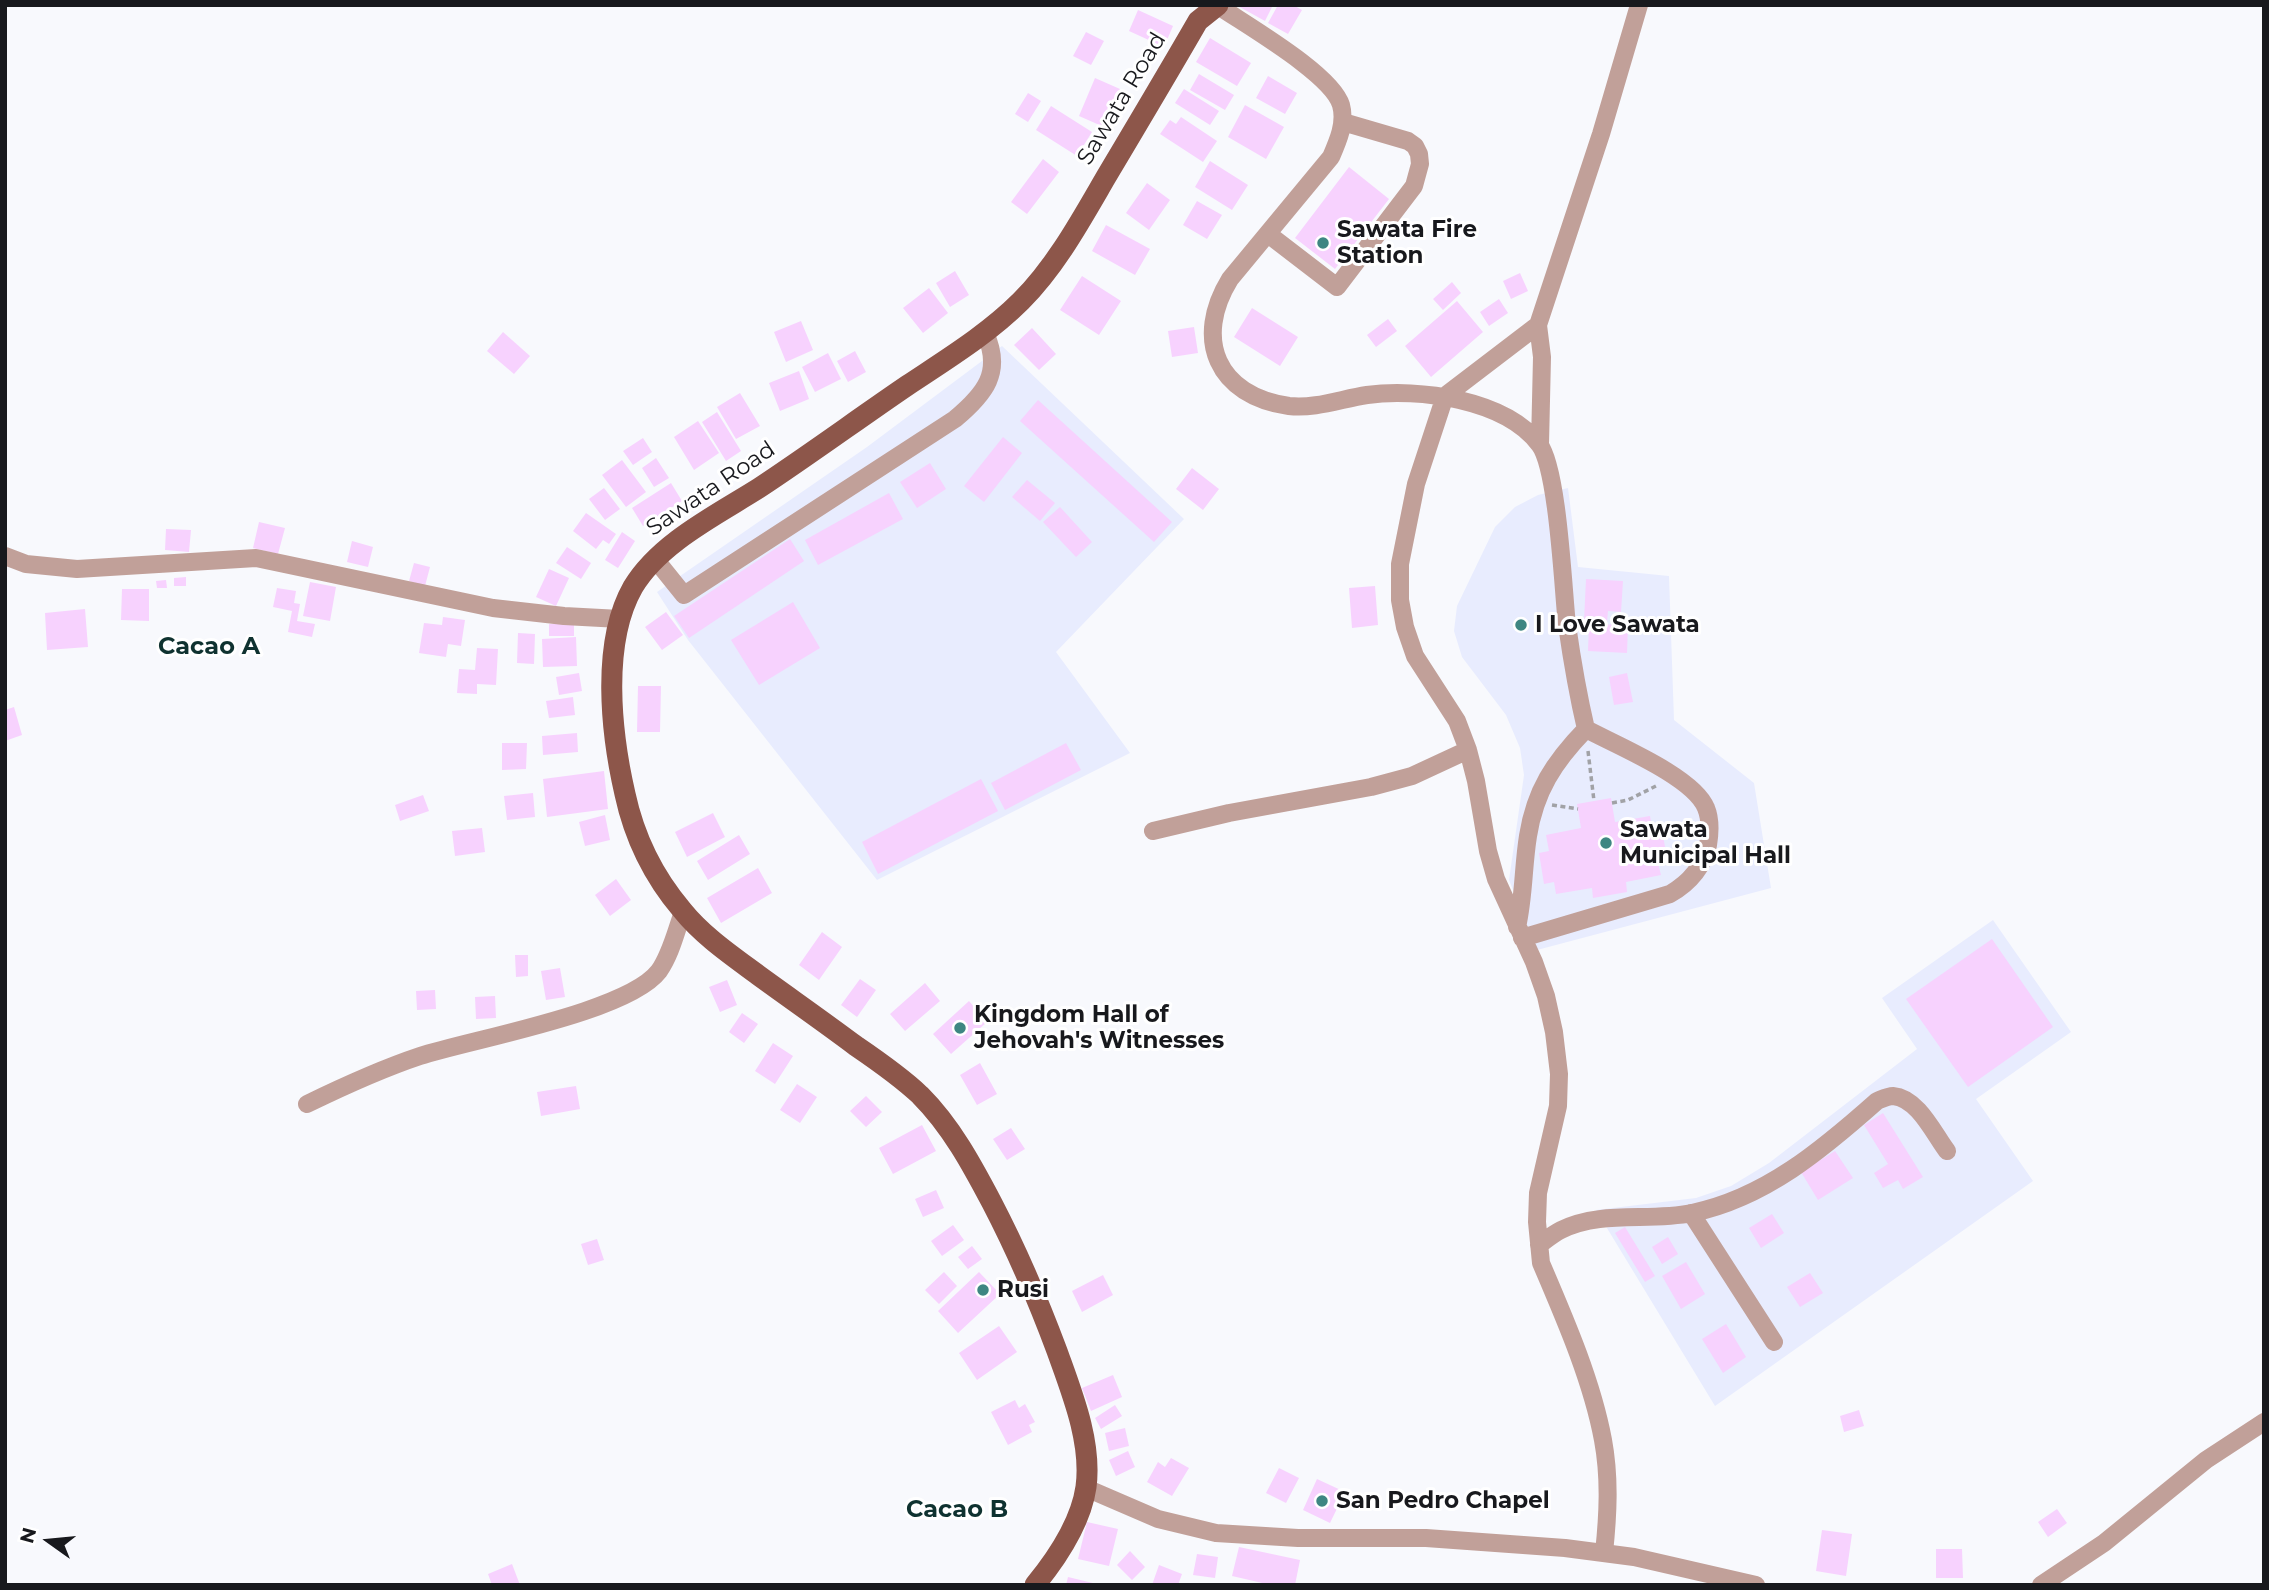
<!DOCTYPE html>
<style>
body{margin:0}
#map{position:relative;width:2269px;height:1590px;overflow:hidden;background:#f8f9fd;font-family:Montserrat,sans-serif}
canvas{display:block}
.frame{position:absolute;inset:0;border:7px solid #18191d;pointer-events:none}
.north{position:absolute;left:14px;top:1506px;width:70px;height:70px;-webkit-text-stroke:5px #fff;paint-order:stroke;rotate:285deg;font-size:19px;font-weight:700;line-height:28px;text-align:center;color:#18191d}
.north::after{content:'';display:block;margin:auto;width:24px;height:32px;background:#18191d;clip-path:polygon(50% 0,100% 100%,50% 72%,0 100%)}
</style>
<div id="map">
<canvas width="2269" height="1590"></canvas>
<div class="frame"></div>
<div class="north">N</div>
</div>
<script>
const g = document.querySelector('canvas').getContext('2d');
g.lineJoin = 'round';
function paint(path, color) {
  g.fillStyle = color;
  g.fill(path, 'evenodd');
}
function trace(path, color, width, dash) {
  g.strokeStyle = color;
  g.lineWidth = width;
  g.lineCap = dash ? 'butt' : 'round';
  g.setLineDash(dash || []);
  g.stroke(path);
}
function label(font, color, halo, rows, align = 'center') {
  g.font = font + ' Montserrat,sans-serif';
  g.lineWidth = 6;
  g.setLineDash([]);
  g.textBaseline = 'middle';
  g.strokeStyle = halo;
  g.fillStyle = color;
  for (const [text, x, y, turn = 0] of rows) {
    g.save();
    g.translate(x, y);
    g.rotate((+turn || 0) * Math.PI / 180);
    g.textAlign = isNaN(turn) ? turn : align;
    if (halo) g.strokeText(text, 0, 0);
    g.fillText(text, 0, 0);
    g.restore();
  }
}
paint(new Path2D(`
 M1002 346 1184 519 1056 652 1130 753 877 880 688 640 657 592 867 447Z
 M1568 488 1578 567 1669 576 1674 720 1754 783 1771 888 1537 950 1509 880 1524 775 1520 748 1506 715 1462 657 1454 631 1457 606 1495 527 1515 507 1538 495Z
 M1993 920 2071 1032 1976 1099 2033 1181 1715 1406 1596 1210 1696 1198 1731 1186 1769 1163 1917 1049 1882 998Z`), '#e8ecfe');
paint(new Path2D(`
 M1236 5H1273L1265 21Z
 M1278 5H1293L1302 10 1288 34 1268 23Z
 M1138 10 1173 26 1164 47 1129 31Z
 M1086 32 1104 41 1091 65 1073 56Z
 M1210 38 1251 63 1237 86 1196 62Z
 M1199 74 1234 95 1225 110 1190 90Z
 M1268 76 1297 93 1285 114 1256 98Z
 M1095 78 1120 89 1104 127 1079 116Z
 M1184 89 1219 111 1210 125 1175 103Z
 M1028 93 1041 101 1028 122 1015 114Z
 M1245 105 1284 127 1266 159 1228 137Z
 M1051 106 1092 132 1077 156 1036 130Z
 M1181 117 1217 141 1203 162 1160 134 1170 120 1176 124Z
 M1043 159 1059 172 1027 214 1011 202Z
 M1210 161 1248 185 1232 210 1195 187Z
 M1349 167 1389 199 1335 269 1295 238Z
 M1147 183 1170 200 1149 230 1126 213Z
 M1197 201 1222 215 1207 239 1183 225Z
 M1106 225 1150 249 1135 275 1092 251Z
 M955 271 969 295 950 307 936 283Z
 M1520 273 1528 291 1511 299 1503 281Z
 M1082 276 1121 301 1099 335 1060 310Z
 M1452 282 1461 293 1443 310 1433 299Z
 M929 288 948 313 923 333 903 308Z
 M1499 299 1508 313 1489 326 1480 312Z
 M1457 301 1483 332 1431 377 1405 346Z
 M1252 308 1298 337 1280 366 1234 337Z
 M1388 319 1397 331 1376 347 1367 335Z
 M801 321 813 350 786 362 774 332Z
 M1194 327 1198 353 1172 357 1168 331Z
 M1032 328 1056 354 1039 370 1014 345Z
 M503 332 530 356 514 374 487 351Z
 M855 351 866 372 848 382 837 361Z
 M828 353 841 379 815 392 802 367Z
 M799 371 809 399 780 411 769 383Z
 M740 393 760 426 736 439 717 407Z
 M1038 400 1172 522 1154 542 1020 421Z
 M717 412 741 451 726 461 702 422Z
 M698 421 719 453 694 470 674 437Z
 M1003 437 1022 453 984 502 964 486Z
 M643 438 652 452 633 465 623 451Z
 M656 458 669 478 654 487 642 468Z
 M622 460 646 492 626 507 602 475Z
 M930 463 946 489 917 508 900 482Z
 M1192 468 1219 489 1203 510 1176 489Z
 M1027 480 1055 503 1040 521 1012 497Z
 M671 483 682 501 643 526 632 508Z
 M604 488 620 509 605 520 589 499Z
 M889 493 903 519 818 565 805 540Z
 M1060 507 1092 542 1076 557 1043 522Z
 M586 513 616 534 609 544 603 540 596 549 573 531Z
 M259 522 285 528 278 554 253 548Z
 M166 529 191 530 189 552 165 550Z
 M622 532 635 541 618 568 605 560Z
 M790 539 804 561 689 638 674 616Z
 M352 541 373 547 368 567 347 562Z
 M567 547 591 563 581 579 556 563Z
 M414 563 430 567 425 586 409 581Z
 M549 569 569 578 556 606 536 597Z
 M186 577V586H174V578Z
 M1586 579 1623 581 1621 612 1608 611 1607 622 1584 621Z
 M166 580 167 588H157L156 581Z
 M310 582 336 587 330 621 303 616Z
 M1375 586 1378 625 1352 628 1349 588Z
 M277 588 296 591 294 603 300 604 297 621 315 624 312 637 288 632 292 611 273 607Z
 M122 589H149V621L121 620Z
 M793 602 820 648 759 685 731 640Z
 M85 609 88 647 47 650 45 613Z
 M666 612 683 635 662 650 645 627Z
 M443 617 465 620 461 646 448 644 446 657 419 653 424 623 442 625Z
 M549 624H574V636H549Z
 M1589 624 1628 625 1627 653 1588 651Z
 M518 633 535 634 534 664 517 663Z
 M576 637 577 666 543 667 542 639Z
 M477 648 498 649 496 685 477 684V694L457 693 459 669 475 670Z
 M579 673 582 691 559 695 556 677Z
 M1627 673 1633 702 1614 705 1609 677Z
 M638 686H661L660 732H637Z
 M573 697 575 715 549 718 546 701Z
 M14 707 22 735 5 741V710Z
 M577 733 578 752 543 755 542 736Z
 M502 743H527L526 769 502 770Z
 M1066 743 1081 770 1005 810 991 783Z
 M604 771 608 809 547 817 543 779Z
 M981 779 998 811 878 874 862 842Z
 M533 793 535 817 507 820 504 796Z
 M423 795 429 811 400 821 395 805Z
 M1611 798 1615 822 1650 816 1653 833 1662 831 1668 862 1658 863 1661 875 1626 882 1627 892 1593 898 1592 888 1556 894 1554 882 1544 884 1539 853 1549 851 1546 835 1581 828 1577 804Z
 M713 813 725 837 687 857 675 832Z
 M605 815 610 840 585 846 579 822Z
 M482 828 485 852 455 856 452 831Z
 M739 835 750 854 708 880 697 861Z
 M758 868 772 893 721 923 707 898Z
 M616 879 631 900 610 916 595 895Z
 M822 932 842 947 819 980 799 965Z
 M1992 939 2053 1027 1968 1087 1906 999Z
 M515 955H528V976L516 977Z
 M560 968 565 997 546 1000 541 971Z
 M860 979 876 990 857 1017 841 1005Z
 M727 980 737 1005 720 1012 709 987Z
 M925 983 940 1001 905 1031 890 1014Z
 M435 990 436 1009 417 1010 416 991Z
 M495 996 496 1018 476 1019 475 997Z
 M969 1001 987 1022 951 1054 933 1034Z
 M742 1013 758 1024 744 1043 729 1032Z
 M773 1043 793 1056 775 1084 755 1071Z
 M980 1063 997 1094 977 1105 960 1075Z
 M797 1084 817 1097 800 1123 780 1110Z
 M576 1086 580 1109 541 1116 537 1092Z
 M866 1096 882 1112 866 1127 850 1111Z
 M1883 1113 1923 1177 1903 1189 1898 1180 1883 1188 1874 1173 1888 1164 1864 1125Z
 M922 1125 936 1151 893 1174 879 1148Z
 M1011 1128 1025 1149 1007 1160 993 1139Z
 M1835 1151 1853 1178 1818 1200 1801 1172Z
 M936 1190 944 1208 923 1217 915 1199Z
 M1772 1214 1784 1233 1761 1248 1749 1228Z
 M953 1225 964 1240 942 1256 931 1241Z
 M1625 1227 1655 1276 1645 1282 1615 1233Z
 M1668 1237 1678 1254 1662 1264 1652 1247Z
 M597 1239 604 1260 588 1265 581 1244Z
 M972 1246 982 1259 968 1269 958 1257Z
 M1686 1262 1705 1294 1681 1309 1662 1276Z
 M944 1272 957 1286 939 1304 925 1290Z
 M979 1272 1000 1294 958 1333 938 1311Z
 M1810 1273 1823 1293 1800 1307 1787 1287Z
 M1103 1275 1113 1295 1082 1312 1072 1291Z
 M1726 1324 1746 1357 1723 1373 1702 1339Z
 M999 1326 1017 1352 977 1380 959 1353Z
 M1113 1375 1122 1397 1091 1411 1082 1388Z
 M1015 1400 1019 1408 1025 1404 1035 1422 1029 1425 1032 1432 1008 1445 991 1412Z
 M1115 1405 1122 1416 1101 1429 1095 1418Z
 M1859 1410 1864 1426 1844 1432 1840 1416Z
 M1125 1428 1129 1446 1109 1451 1105 1433Z
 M1128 1451 1135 1467 1116 1476 1109 1460Z
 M1171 1458 1189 1468 1172 1496 1147 1482 1158 1462 1165 1467Z
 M1279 1468 1299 1478 1286 1503 1266 1493Z
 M1317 1479 1345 1492 1330 1523 1303 1510Z
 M2057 1509 2067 1523 2048 1537 2038 1522Z
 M1087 1522 1118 1529 1109 1566 1078 1559Z
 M1822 1530 1852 1534 1846 1576 1816 1571Z
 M1239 1547 1300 1560 1295 1585H1271L1232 1576Z
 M1936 1549H1962L1963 1578H1936Z
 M1130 1551 1145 1567 1132 1580 1117 1565Z
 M1197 1554 1218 1557 1215 1578 1193 1575Z
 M512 1564 520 1585H492L488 1574Z
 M1159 1565 1182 1574 1178 1585H1152Z
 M1068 1577 1097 1584V1585H1066Z`), '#f7d2fe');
trace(new Path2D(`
 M1588 751 1594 801
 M1612 803 1628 800 1658 785
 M1552 805 1578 809`), '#a1a2a6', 3.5, [5, 3.5]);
trace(new Path2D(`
 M1217 5C1246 25 1332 74 1341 105 1346 123 1338 141 1331 157L1230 279C1193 339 1217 396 1289 406 1315 409 1341 399 1367 395 1418 388 1505 399 1539 444 1558 468 1563 589 1567 625 1572 660 1578 695 1586 729
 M1268 234 1337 287 1414 186 1420 164 1419 154 1415 146 1408 141 1343 122
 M1538 325 1445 396 1416 484 1400 564V600L1405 627 1415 656 1457 721 1468 750 1476 781 1488 851 1496 879 1534 962 1546 996 1554 1032 1559 1074 1558 1106 1538 1193 1537 1222 1541 1263C1565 1319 1592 1381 1603 1440 1610 1478 1608 1515 1604 1553
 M1540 444 1542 357 1538 325 1601 134 1639 5
 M5 556 26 564 77 569 256 558 493 608 564 616 620 619
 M655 559 684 595 955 419C985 394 1003 372 985 333
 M1153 831 1229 813 1371 787 1412 776 1468 750
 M1517 927C1524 897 1523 867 1528 836 1535 791 1554 762 1586 729
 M1522 938 1670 894C1689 883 1703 868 1708 845 1710 833 1711 820 1706 808 1694 777 1616 745 1586 729
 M307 1104C344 1086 381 1069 420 1056 473 1039 628 1012 659 971 671 954 676 931 683 912
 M1691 1213 1774 1342
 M1539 1245C1546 1240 1553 1234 1561 1230 1602 1210 1648 1222 1692 1213 1765 1198 1823 1149 1877 1101 1882 1099 1888 1096 1893 1096 1918 1098 1934 1134 1947 1151
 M1086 1488 1158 1519 1216 1533 1298 1538H1426L1565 1548 1634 1557 1756 1585
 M2041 1585 2104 1543 2206 1460 2264 1422`), '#c1a099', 18);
trace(new Path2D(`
 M1035 1585C1057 1558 1081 1522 1086 1487 1092 1442 1072 1393 1057 1351 1038 1300 1017 1251 992 1203 972 1165 951 1126 920 1095 901 1077 878 1061 856 1046 824 1022 791 999 758 975 731 955 703 936 682 910 654 877 634 836 625 794 611 733 601 643 633 587 659 543 718 514 759 488 809 455 858 419 908 385 947 359 988 334 1021 301 1056 266 1081 220 1106 177 1137 125 1168 73 1198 21L1218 5`), '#8d564a', 21);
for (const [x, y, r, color] of [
 [1323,243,7,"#3e8682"],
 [1521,625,7,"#3e8682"],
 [1606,843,7,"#3e8682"],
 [960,1028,7,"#3e8682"],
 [983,1290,7,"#3e8682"],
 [1322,1501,7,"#3e8682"]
]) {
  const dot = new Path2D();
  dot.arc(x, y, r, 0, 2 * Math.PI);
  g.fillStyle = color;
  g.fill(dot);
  trace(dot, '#fff', 2.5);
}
label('23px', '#18191d', '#fff', [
 ["Sawata Road",1122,99,-59],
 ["Sawata Road",711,489,-34]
]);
label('bold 23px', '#18191d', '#fff', [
 ["Sawata Fire",1337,230],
 ["Station",1337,256],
 ["I Love Sawata",1535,625],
 ["Sawata",1620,830],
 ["Municipal Hall",1620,856],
 ["Kingdom Hall of",974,1015],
 ["Jehovah's Witnesses",974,1041],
 ["Rusi",997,1290],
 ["San Pedro Chapel",1336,1501]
], 'left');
label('bold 24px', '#0f3230', '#fff', [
 ["Cacao A",209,647],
 ["Cacao B",957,1510]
]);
</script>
